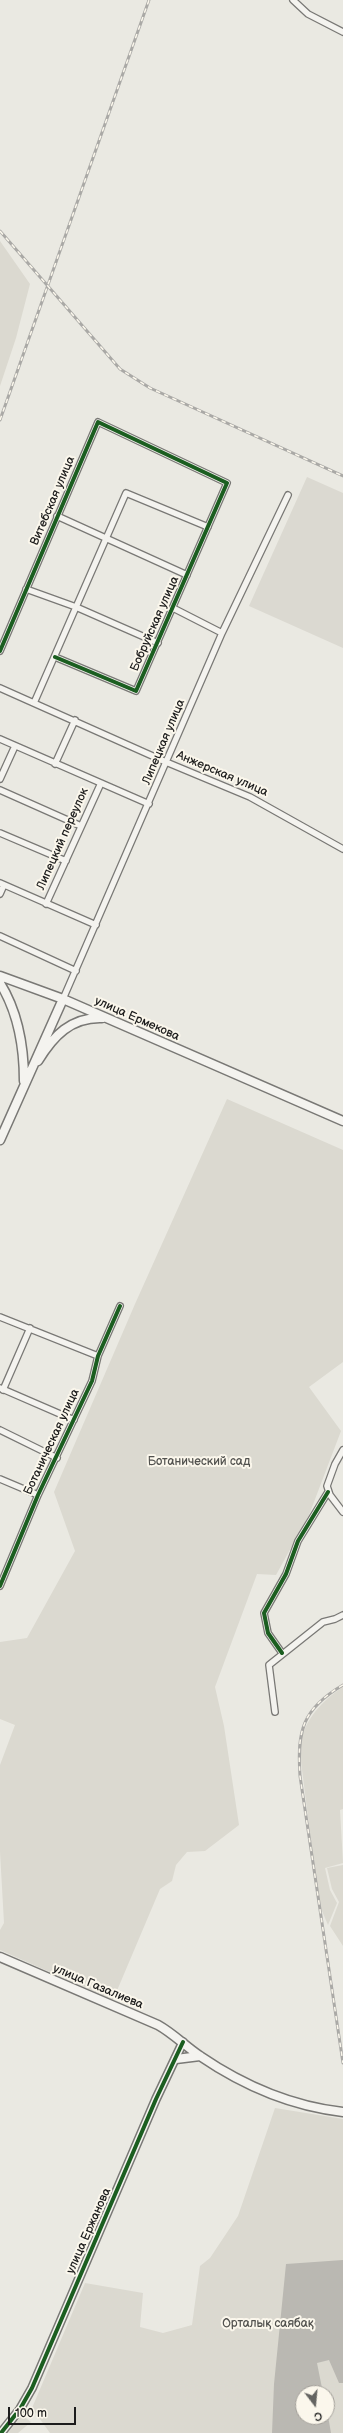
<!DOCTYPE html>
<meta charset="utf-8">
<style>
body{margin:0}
#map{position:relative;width:343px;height:2433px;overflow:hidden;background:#eae9e2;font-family:"Balsamiq Sans",sans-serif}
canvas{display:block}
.north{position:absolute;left:295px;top:2385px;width:40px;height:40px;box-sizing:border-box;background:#fbf7ec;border:1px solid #a29f99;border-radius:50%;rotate:164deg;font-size:11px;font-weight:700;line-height:16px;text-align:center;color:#1c1c1c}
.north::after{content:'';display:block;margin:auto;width:14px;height:18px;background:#646461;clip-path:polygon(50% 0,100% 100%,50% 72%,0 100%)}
.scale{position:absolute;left:8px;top:2407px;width:68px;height:18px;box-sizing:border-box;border:2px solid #1c1c1c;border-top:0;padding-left:5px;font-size:12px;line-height:14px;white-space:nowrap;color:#1c1c1c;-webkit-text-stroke:3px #fbf7ec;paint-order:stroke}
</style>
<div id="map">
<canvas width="343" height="2433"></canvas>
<div class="north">С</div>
<div class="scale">100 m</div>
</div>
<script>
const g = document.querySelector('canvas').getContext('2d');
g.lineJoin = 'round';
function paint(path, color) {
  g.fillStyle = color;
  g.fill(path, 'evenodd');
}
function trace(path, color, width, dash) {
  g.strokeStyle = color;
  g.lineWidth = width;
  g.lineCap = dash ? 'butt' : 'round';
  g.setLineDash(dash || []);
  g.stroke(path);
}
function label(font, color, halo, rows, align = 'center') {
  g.font = font + ' "Balsamiq Sans",sans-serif';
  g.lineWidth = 4;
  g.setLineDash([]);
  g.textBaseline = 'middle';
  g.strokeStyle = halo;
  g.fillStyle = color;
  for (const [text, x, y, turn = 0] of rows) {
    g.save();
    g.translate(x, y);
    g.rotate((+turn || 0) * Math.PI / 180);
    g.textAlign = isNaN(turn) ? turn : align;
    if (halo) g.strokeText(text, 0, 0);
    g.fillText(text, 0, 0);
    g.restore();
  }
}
paint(new Path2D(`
 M307 477 343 493V648L249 606Z`), '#dbd9d1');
paint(new Path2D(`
 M0 241 30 284 16 338 0 386Z
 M227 1099 343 1150V1362L309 1387 341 1431 309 1515 276 1575 257 1574 215 1687 224 1726 239 1825 205 1851 187 1852 176 1865 172 1881 160 1889 113 2000 0 1950V1930L4 1923 0 1852V1765L15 1725 0 1719V1642L27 1638 75 1551 54 1492 135 1304Z
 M343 1687V1809L340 1810 343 1863 325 1868 330 1890 337 1903 328 1925 319 1904 299 1746C305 1720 321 1701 343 1687Z
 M343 1865V1946L330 1926 339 1902 332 1889 327 1868Z
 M275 2108 343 2119V2433H50L32 2408 85 2283 143 2293 140 2327 163 2333 192 2325 200 2266 210 2258 238 2216ZM303 2393H327V2417H303Z
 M22 2415 31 2422 18 2433H8Z`), '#dbd9d0');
paint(new Path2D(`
 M343 2260V2383H339L329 2360 317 2363 323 2393H303V2417H327V2410L331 2433H272L274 2384 286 2264Z`), '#bab8b2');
const minor = new Path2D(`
 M293 0 308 14 343 32
 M57 516 187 575
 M26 589 76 607 158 643
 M173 608 222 633
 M0 651 98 422 227 483 136 691 55 657
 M0 688 166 762 250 797 343 849
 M34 703 126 493 208 527
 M0 739 149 804
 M55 764 75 720
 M0 779 15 746
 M0 790 81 826
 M0 833 66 861
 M0 883 96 925
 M0 894 4 885
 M46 904 101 783
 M0 936 76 971
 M63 999 222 633 288 495
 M0 1317 98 1356
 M0 1388 74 1420
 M3 1390 30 1328
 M0 1430 57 1458
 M343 1450 335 1464 327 1486 330 1495 343 1512
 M0 1479 38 1495
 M0 1586 38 1495 92 1381 98 1356 120 1306
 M282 1653 268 1633 264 1613 286 1574 298 1541 328 1492
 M275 1712 269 1665 323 1622 335 1619 343 1615`);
const tertiary = new Path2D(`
 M1 2433 20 2409 32 2388 156 2099 183 2042`);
const secondary = new Path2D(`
 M0 976 63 999 343 1121
 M0 983C18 1012 24 1047 24 1081
 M38 1061C53 1036 71 1017 102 1018
 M0 1140 63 999
 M0 1957 158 2025C174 2034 185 2046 200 2056 244 2086 290 2106 343 2112
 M176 2059 200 2056`);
trace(minor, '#797875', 8);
trace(tertiary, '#797875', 10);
trace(secondary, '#797875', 11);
trace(minor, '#f4f3ef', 5.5);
trace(tertiary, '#f4f3ef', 7);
trace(secondary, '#f4f3ef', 8);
const rail = new Path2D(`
 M0 231 120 369 150 388 343 476
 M0 420 149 0
 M343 1685C302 1709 297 1731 300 1776L343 2063`);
trace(rail, '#aaa9a6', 3);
trace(rail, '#fbf7ec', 1.5, [4.5]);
trace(new Path2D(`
 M0 651 98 422 227 483 136 691 55 657
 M0 1586 38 1495 92 1381 98 1356 120 1306
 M282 1653 268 1633 264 1613 286 1574 298 1541 328 1492
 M1 2433 20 2409 32 2388 156 2099 183 2042`), '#1b5e20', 4);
label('12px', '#1c1c1c', '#fbf7ec', [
 ["Витебская улица",53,501,-67],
 ["Бобруйская улица",155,624,-66],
 ["Липецкая улица",164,742,-67],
 ["Анжерская улица",222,774,23],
 ["Липецкий переулок",63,839,-66],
 ["улица Ермекова",137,1019,24],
 ["Ботаническая улица",52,1442,-65],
 ["улица Газалиева",98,1987,23],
 ["улица Ержанова",89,2231,-66]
]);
label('12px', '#51514e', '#fbf7ec', [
 ["Ботанический сад",199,1462],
 ["Орталық саябақ",268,2324]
]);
</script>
